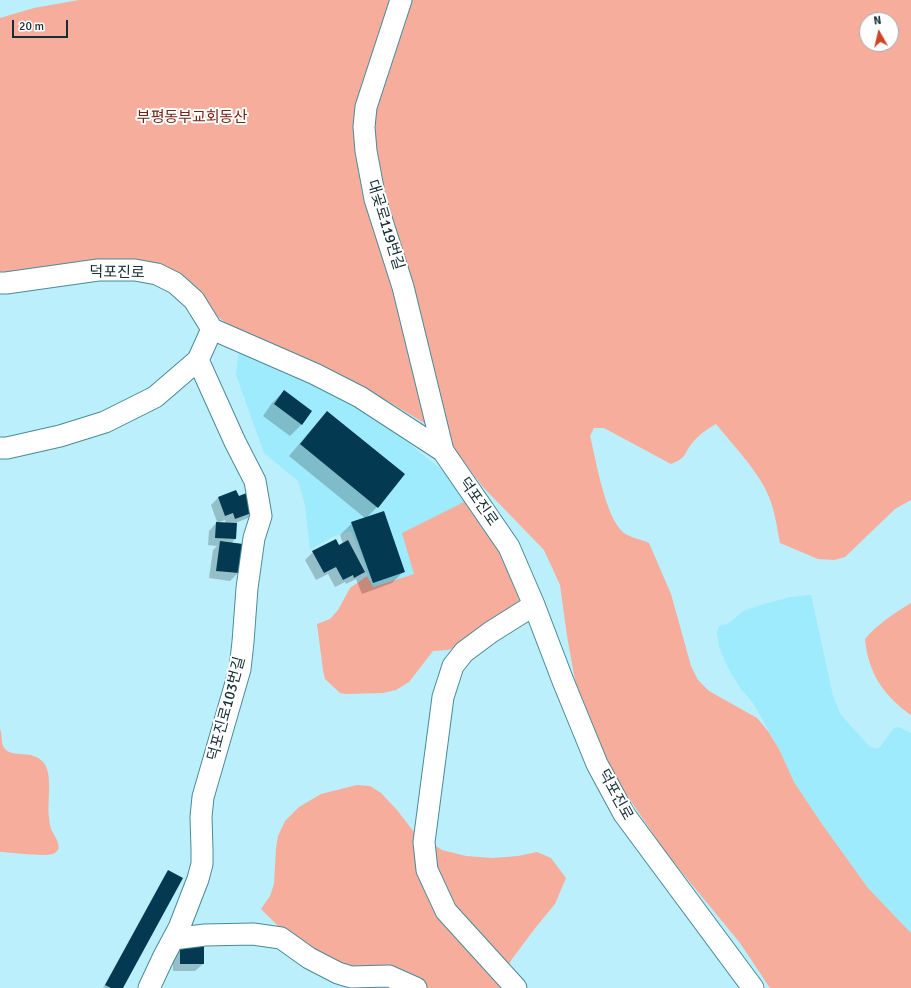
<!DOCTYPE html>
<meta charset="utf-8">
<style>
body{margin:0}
#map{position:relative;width:911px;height:988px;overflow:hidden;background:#bbeffb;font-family:Signika,sans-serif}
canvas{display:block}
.north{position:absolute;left:859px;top:12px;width:40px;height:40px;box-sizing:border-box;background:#fff;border:1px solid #a1abae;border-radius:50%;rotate:352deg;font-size:11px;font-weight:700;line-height:16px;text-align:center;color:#132e34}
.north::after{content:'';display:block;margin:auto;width:14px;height:18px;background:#cf4425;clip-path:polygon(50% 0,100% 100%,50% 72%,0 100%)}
.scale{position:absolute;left:12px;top:20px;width:56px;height:18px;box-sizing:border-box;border:2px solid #132e34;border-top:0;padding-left:5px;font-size:12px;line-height:14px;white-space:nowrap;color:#132e34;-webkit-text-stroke:3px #fff;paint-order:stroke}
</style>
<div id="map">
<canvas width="911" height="988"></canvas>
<div class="north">N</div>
<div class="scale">20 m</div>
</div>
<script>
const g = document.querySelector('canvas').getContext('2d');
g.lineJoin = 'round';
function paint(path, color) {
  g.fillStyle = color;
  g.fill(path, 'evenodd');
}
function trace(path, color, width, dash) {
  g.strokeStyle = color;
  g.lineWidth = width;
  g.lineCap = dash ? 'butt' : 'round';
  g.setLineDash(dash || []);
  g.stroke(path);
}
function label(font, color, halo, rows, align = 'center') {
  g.font = font + ' Signika,"Noto Sans KR",sans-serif';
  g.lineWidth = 4;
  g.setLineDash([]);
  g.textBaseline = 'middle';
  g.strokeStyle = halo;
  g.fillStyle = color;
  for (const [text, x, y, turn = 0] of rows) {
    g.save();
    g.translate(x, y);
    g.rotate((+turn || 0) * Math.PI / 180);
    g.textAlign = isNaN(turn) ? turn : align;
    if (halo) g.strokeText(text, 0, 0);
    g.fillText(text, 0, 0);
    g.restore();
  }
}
paint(new Path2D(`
 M239 349 320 388 380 421 440 468 468 500 414 574 372 587 351 531 332 537 310 550 305 505 298 481 264 453 236 375Z
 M811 595 833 696 841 715 869 746 876 749 880 747 894 728 898 727 911 733V933L868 888 822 824 794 782 779 749 758 712 753 703 740 688 728 668 719 647 717 632 719 626 728 624 743 611 764 604 790 597Z`), '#9eebfd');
paint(new Path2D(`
 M79 0H911V500L895 509 845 557 834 560 818 559 780 543C777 528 775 511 769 497 760 473 733 445 716 424 707 429 700 434 693 442 683 454 688 457 671 464L604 428H594L590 436C596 459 605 518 624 533 629 537 643 540 649 543L671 594 691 666 698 680 709 691 757 718 768 731 779 749 794 782 822 824 868 888 911 933V988H770L740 943 666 853 620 785 593 733 575 680 567 636 560 585 544 550 483 487 454 449 426 424 355 382 231 327 218 317 208 302 190 282 53 268 0 272V18L34 8ZM867 20H891V44H867Z
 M468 500 492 534 511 577 520 602 459 646 448 650 433 651 409 682 396 690 383 693 346 694 340 693 325 679 323 670 317 624 330 619 338 610 350 588 367 576 373 587 414 574 402 533Z
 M911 603V715C884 696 868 673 865 639 877 624 895 613 911 603Z
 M0 729C3 736 0 743 5 749 12 758 33 749 44 763 53 775 47 802 49 817 49 821 50 825 51 829 54 836 64 847 55 853 48 858 10 852 0 852Z
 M357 785 370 786 381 793 397 810 414 832 442 850 466 856 493 858 518 856 537 852 551 858 566 878 555 904 536 927 512 959 506 970 510 988H428L408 975 337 966 281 929 261 909 270 896 274 884 276 848 278 836 285 821 299 807 321 794Z`), '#f7ad9b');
paint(new Path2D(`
 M284 391 311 411 301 425 290 436 263 416 272 403Z
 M327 412 377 507 366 518 404 571 392 583 362 594 356 579 346 584 345 582 335 587 328 574 316 580 305 560 313 552 338 546 343 544 340 535 352 523 365 518 289 456 316 424Z
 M219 497H238L256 511 248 518 233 524 235 539 231 544 242 545 238 573 230 581 209 578 213 550 217 546 208 545 209 531 217 522 211 505ZM225 520 226 524 217 523Z
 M168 871 122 988H103L165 875Z
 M181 948 203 964 195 971H173V956Z`), '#0003');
paint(new Path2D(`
 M284 390 312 411 302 425 274 404Z
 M327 411 405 474 378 508 300 444Z
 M236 490 239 496 249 492 257 511 235 519 233 513 225 516 218 497Z
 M384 511 405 572 373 583 351 522Z
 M216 522 237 523 236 539 215 538Z
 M336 539 339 545 348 540 365 572 354 578 353 575 343 580 336 567 324 573 312 551Z
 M220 541 243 544 239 573 216 571Z
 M168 870 183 878 123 988H111L105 985Z
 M180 947H204V964H180Z`), '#033a52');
const minor = new Path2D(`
 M401 0 366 107 364 127 366 151 375 199 403 287 443 451
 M0 283H6L98 270H135L157 274 175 283 194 300 212 329 315 374 360 397 443 451 509 547 534 605 563 681 597 764 624 814 753 988
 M0 448H7L60 436 105 422 155 397 198 360 212 329
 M173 939 205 935 253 934 281 938 309 958 338 973 351 977 389 976 416 988
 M149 988 164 956 179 928 198 879 202 864V849L201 817 203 797 240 669 243 642 247 588 254 538 261 516 255 481 235 442 198 360
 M516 988 446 911 427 870 424 842 443 697 453 666 464 652 491 632 534 605`);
trace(minor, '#4a8a99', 23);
trace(minor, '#fff', 21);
label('15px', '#742310', '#fff', [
 ["부평동부교회동산",192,118]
]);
label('15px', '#132e34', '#fff', [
 ["대곶로119번길",385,225,73],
 ["덕포진로",117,273,1],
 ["덕포진로",478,502,55],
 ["덕포진로103번길",227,709,-75],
 ["덕포진로",615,795,61]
]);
</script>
